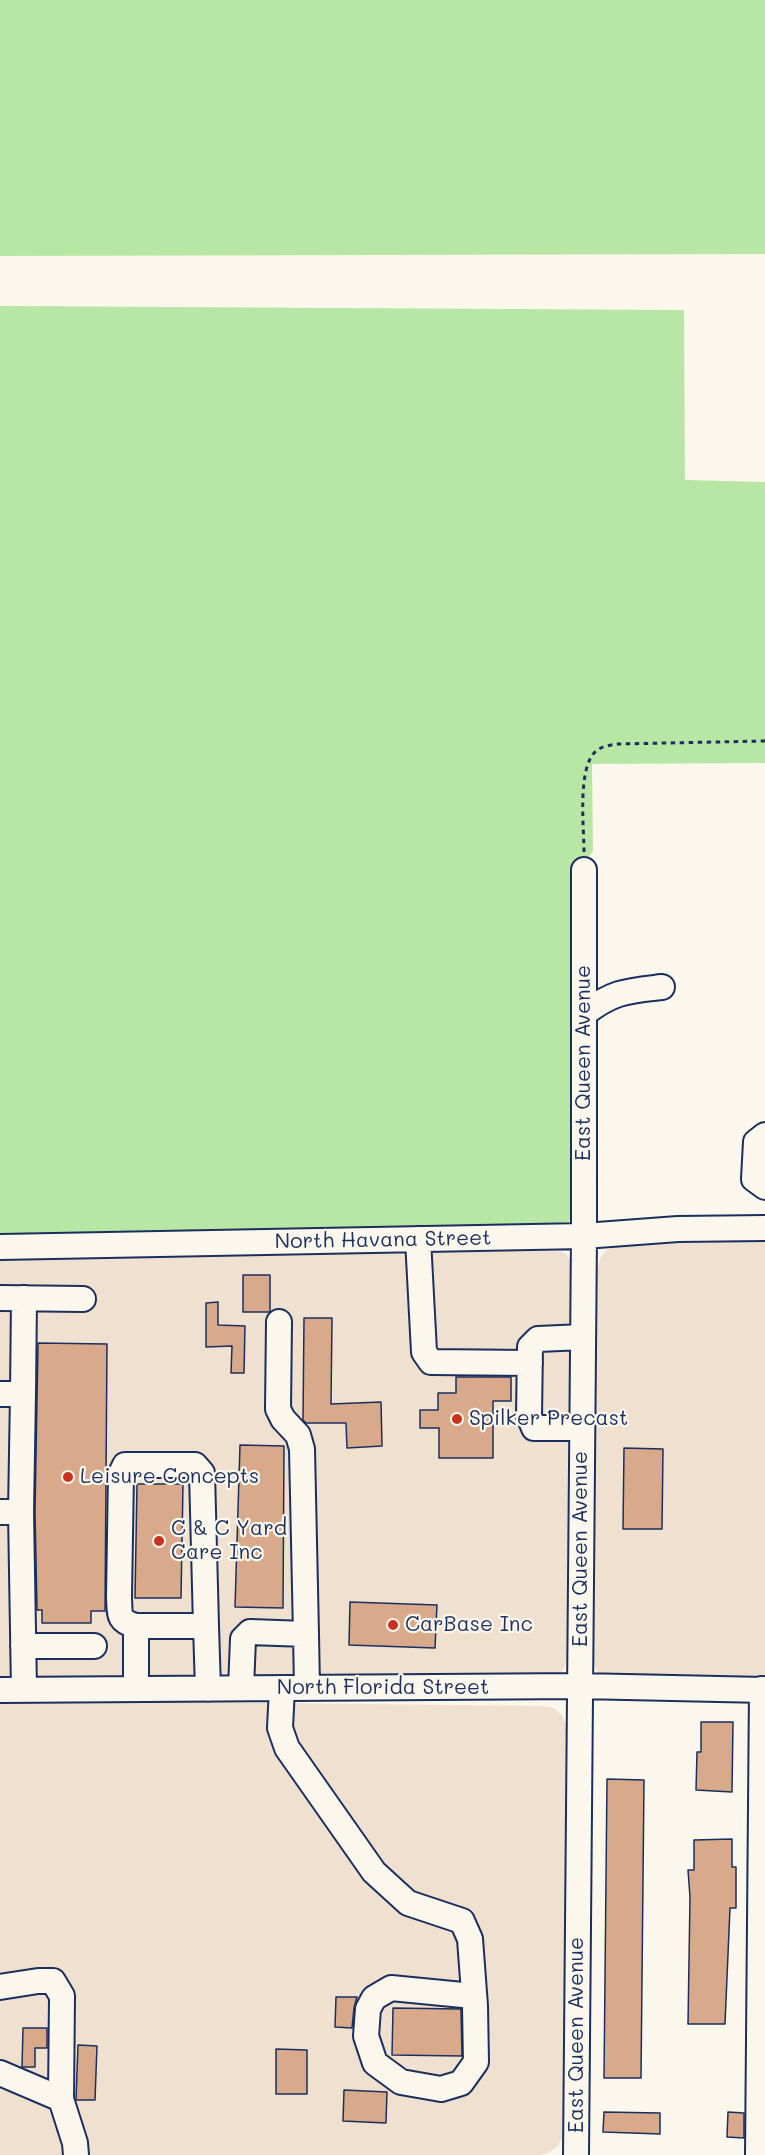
<!DOCTYPE html>
<style>
body{margin:0}
canvas{display:block;background:#fbf7ec}
</style>
<canvas width="765" height="2155"></canvas>
<script>
const g = document.querySelector('canvas').getContext('2d');
g.lineJoin = 'round';
function paint(path, color) {
  g.fillStyle = color;
  g.fill(path, 'evenodd');
}
function trace(path, color, width, dash) {
  g.strokeStyle = color;
  g.lineWidth = width;
  g.lineCap = dash ? 'butt' : 'round';
  g.setLineDash(dash || []);
  g.stroke(path);
}
function label(font, color, halo, rows, align = 'center') {
  g.font = font + ' Mali,sans-serif';
  g.lineWidth = 4.5;
  g.setLineDash([]);
  g.textBaseline = 'middle';
  g.strokeStyle = halo;
  g.fillStyle = color;
  for (const [text, x, y, turn = 0] of rows) {
    g.save();
    g.translate(x, y);
    g.rotate((+turn || 0) * Math.PI / 180);
    g.textAlign = isNaN(turn) ? turn : align;
    if (halo) g.strokeText(text, 0, 0);
    g.fillText(text, 0, 0);
    g.restore();
  }
}
paint(new Path2D(`
 M765 1241V1682L606 1679 598 1673 593 1662 597 1269 601 1257 608 1249 631 1243Z
 M544 1247 557 1249 567 1255 572 1265 573 1276 567 1659 564 1669 557 1676 0 1680V1258L338 1253Z
 M0 1700 542 1706 554 1708 562 1715 566 1724 563 2136 558 2146 548 2153 539 2155H0Z`), '#f0e0cf');
paint(new Path2D(`
 M0 0H765V254L0 256Z
 M0 306 684 310 685 480 765 482V763L592 764 593 851 579 869 574 1216 569 1222 553 1230 0 1243Z`), '#b8e7a5');
const building = new Path2D(`
 M243 1275H270V1312H243Z
 M218 1302V1325L245 1326 244 1373H231L232 1346 206 1347V1303Z
 M304 1318H332L331 1404 381 1402 382 1446 347 1448 346 1423H306L303 1420Z
 M38 1343 107 1344 105 1611H91V1623H42V1610H37L35 1512Z
 M456 1377H511V1401H493V1458H439V1428H420V1410H438V1393H456Z
 M240 1445 284 1446 283 1608 235 1607Z
 M624 1448 663 1449 662 1529H623Z
 M137 1484H183L181 1598H135Z
 M350 1602 437 1605 435 1648 349 1645Z
 M701 1722H733L732 1792 696 1790 697 1752H701Z
 M607 1779 644 1780 641 2078H604Z
 M732 1839V1867H736V1908H730L725 2024H688L690 1897 688 1870H694V1840Z
 M336 1997H357L354 2008 352 2028 335 2027Z
 M393 2008 461 2009 462 2056 392 2055Z
 M23 2028H47V2048H35V2067H22Z
 M78 2045 97 2046 95 2100H76Z
 M276 2049 307 2050V2094H276Z
 M344 2090 387 2092 386 2123 343 2121Z
 M604 2112 660 2113V2134L603 2132Z
 M728 2112 744 2113V2138L727 2137Z`);
paint(building, '#d8a98a');
trace(building, '#1b2f5e', 1.5);
const minor = new Path2D(`
 M585 1013C614 991 627 991 662 987
 M765 1135 756 1142 754 1179 765 1187
 M418 1239 424 1352 431 1362 530 1363
 M0 1247 584 1236 678 1229 765 1228
 M0 1298 83 1299
 M279 1322 278 1409 283 1419 298 1435 302 1449 306 1634
 M0 1394H23L21 1512H0
 M23 1394 24 1298
 M582 1428H534L529 1416 530 1347 538 1339 583 1337
 M21 1512 24 1690
 M136 1626C117 1621 120 1614 119 1597L121 1473 125 1465H195L202 1473 206 1626
 M23 1646H94
 M241 1688 243 1639 250 1632 306 1634 307 1688
 M282 1688 280 1728 287 1748 374 1872 408 1903 462 1921 470 1939 475 2006 476 2062 461 2083 441 2089 401 2082 375 2063 366 2036 368 2009 374 1998 391 1988 473 1996
 M136 1689V1626H206L208 1689
 M0 1690 580 1686 765 1690
 M0 1987 38 1981H53L62 1996 61 2099 75 2143 76 2155
 M0 2073 61 2099
 M576 2155 584 1236V870
 M758 2155 762 1689`);
trace(minor, '#1b2f5e', 28);
trace(new Path2D(`
 M584 852C584 828 577 767 596 751 602 746 611 745 618 744L765 741`), '#1b2f5e', 3, [4.5, 4.5]);
trace(minor, '#fbf7ec', 24);
for (const [x, y, r, color] of [
 [457,1419,6,"#c8321e"],
 [68,1477,6,"#c8321e"],
 [159,1541,6,"#c8321e"],
 [393,1625,6,"#c8321e"]
]) {
  const dot = new Path2D();
  dot.arc(x, y, r, 0, 2 * Math.PI);
  g.fillStyle = color;
  g.fill(dot);
  trace(dot, '#fbf7ec', 2);
}
label('21px', '#1b2f5e', '#fbf7ec', [
 ["East Queen Avenue",584,1063,-90],
 ["North Havana Street",383,1240,-1],
 ["East Queen Avenue",581,1549,-90],
 ["North Florida Street",383,1688],
 ["East Queen Avenue",577,2035,-90]
]);
label('21px', '#1b2f5e', '#fbf7ec', [
 ["Spilker Precast",469,1419],
 ["Leisure Concepts",80,1477],
 ["C & C Yard",171,1529],
 ["Care Inc",171,1553],
 ["CarBase Inc",405,1625]
], 'left');
</script>
